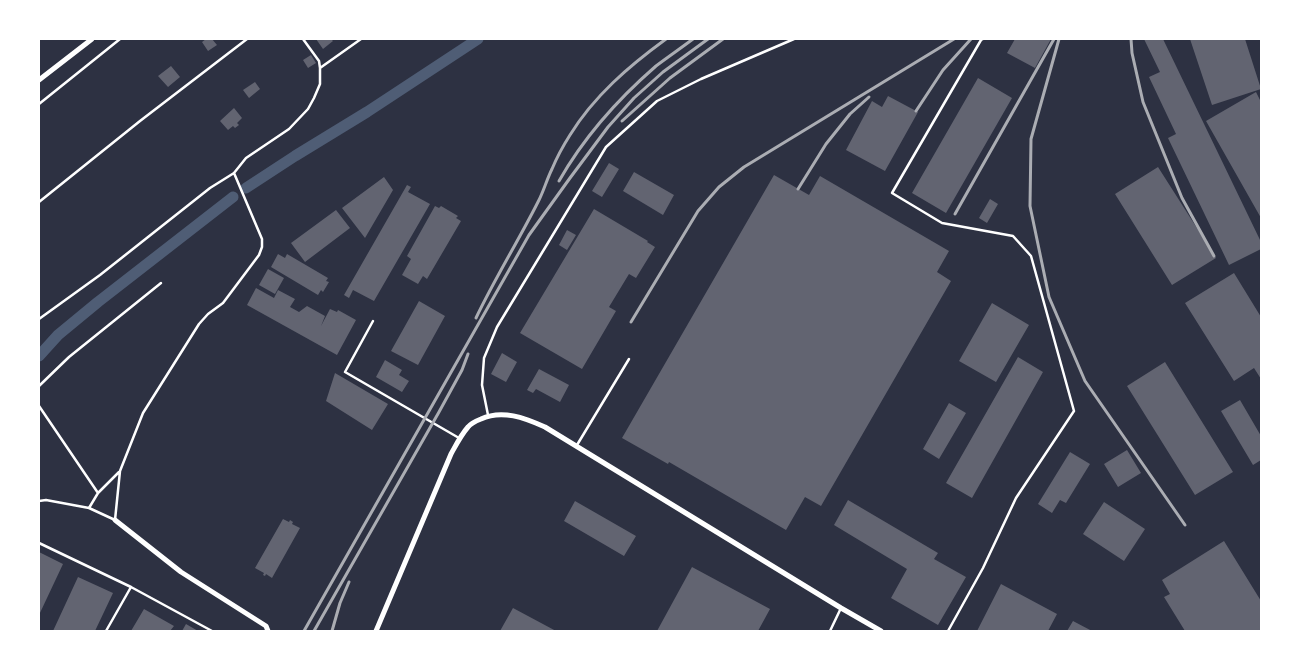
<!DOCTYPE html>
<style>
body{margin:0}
#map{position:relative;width:1300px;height:670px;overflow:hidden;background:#2d3142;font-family:Ubuntu,sans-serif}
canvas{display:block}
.frame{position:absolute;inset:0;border:40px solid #fff;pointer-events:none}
</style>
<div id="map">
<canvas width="1300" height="670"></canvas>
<div class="frame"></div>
</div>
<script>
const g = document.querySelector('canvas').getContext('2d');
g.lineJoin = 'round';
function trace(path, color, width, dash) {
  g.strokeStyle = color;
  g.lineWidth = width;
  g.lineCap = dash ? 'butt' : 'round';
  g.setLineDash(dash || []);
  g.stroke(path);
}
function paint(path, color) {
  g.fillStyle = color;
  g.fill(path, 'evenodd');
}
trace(new Path2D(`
 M246 188 295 156 367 112 478 39
 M39 356 58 335 98 302 233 197`), '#4f5d75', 11);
paint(new Path2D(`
 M206 39H212L217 45 208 51 202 42Z
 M316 39H331L333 41 323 49Z
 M1015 39H1051L1035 68 1007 53Z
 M1144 39H1163L1261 242V249L1229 265 1168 138 1176 134 1149 77 1160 72Z
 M1190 39H1245L1261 89 1212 105Z
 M311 55 316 63 308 68 303 60Z
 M171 66 180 77 168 87 158 76Z
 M978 78 1012 98 946 213 912 193Z
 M255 82 260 89 249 98 243 90Z
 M1256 92 1261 102V218L1206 121Z
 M888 96 918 112 885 171 846 150 872 101 882 107Z
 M234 108 242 118 237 123 239 125 235 128 233 126 228 130 220 121Z
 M609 163 619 169 602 197 592 191Z
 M1158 167 1216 258 1172 285 1115 194Z
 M634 172 674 195 663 215 623 191Z
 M774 175 809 195 820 176 949 251 937 272 951 281 821 506 805 497 786 530 669 462 668 464 622 438Z
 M384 177 393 190 365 238 342 208Z
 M407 185 411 187 408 192 430 204 374 301 353 290 349 298 344 295Z
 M990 199 998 204 987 223 979 218Z
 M435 206 439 208 441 206 458 216 456 218 461 221 427 279 423 276 418 284 402 275 411 259 407 256Z
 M594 209 648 241 647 242 655 247 636 278 629 274 609 307 616 311 582 369 520 333Z
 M336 210 350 228 305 262 291 243Z
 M567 230 576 235 567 250 559 245Z
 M278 254 285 258 287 254 328 278 326 281 329 282 323 292 321 290 318 295 271 267Z
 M268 269 284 278 275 294 259 285Z
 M1234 273 1261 317V379L1254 368 1234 381 1185 303Z
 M256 288 274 298 278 290 295 299 290 307 299 312 307 306 325 316 321 326 330 309 337 312 338 310 356 320 337 355 247 305Z
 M419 301 445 316 418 365 391 351Z
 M992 303 1029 325 996 382 959 361Z
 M502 353 517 362 506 382 491 374Z
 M1018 357 1043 372 972 498 946 483Z
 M385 360 402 370 399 375 409 381 402 392 376 377Z
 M1165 362 1233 472 1195 495 1127 386Z
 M539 369 569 385 560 402 536 389 533 393 527 390Z
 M335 373 388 404 372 430 326 401Z
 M1240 400 1261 436V460L1253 465 1221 411Z
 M949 403 966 413 939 459 923 449Z
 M1127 450 1141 473 1118 487 1104 464Z
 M1070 452 1090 464 1066 503 1060 500 1052 513 1038 504Z
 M848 500 938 553 934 559 966 577 938 625 891 598 907 569 834 525Z
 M575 501 636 536 624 556 564 521Z
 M1104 502 1145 529 1124 561 1083 534Z
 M283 519 289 522 290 520 293 522 292 524 300 528 272 578 266 574 265 576 263 575 264 573 255 568Z
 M1224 541 1261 601V631H1185L1164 597 1170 594 1162 580Z
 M39 552 63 564 39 615Z
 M692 567 770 609 758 631H657Z
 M78 577 113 593 95 631H53Z
 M1001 584 1057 614 1048 631H977Z
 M513 608 556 631H500Z
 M144 609 174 626 170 631H131Z
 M1073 621 1092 631H1067Z
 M186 624 198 631H182Z`), '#626471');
trace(new Path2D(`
 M320 68 361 39
 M39 104 120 39
 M39 202 140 121 247 39
 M39 319 100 275 210 188 234 173
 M373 321 345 372 459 438
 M39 386 69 357 161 283
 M39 406 98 493
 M488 415 482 385 484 358 497 327 606 147 657 101 701 79 794 39
 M577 445 629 359
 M39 501 46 500 89 508 115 520 120 471 143 413 199 324 208 314 223 303 259 255 262 247V239L234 173 246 158 289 129 308 109 314 98 320 84V68L319 61 303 39
 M89 508 98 493 119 472
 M39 543 131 587
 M106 631 131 587 212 631
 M830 631 841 608
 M948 631 983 568 1016 498 1074 411 1031 256 1013 236 942 223 892 193 981 40 983 39`), '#fff', 2.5);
trace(new Path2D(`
 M39 80 92 39
 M115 520 181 572 266 626 268 631
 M376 631 451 454C456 445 461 435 468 427 471 423 476 421 481 419 502 409 525 418 545 427L841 608 881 631`), '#fff', 5);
trace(new Path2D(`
 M1059 39 1031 139 1030 206 1049 297 1085 381 1185 525
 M1131 39 1132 53 1143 102 1182 198 1214 256
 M916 111 943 70 971 39
 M622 121 670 78 723 39
 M559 181C584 137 618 99 656 66 668 57 681 48 693 39
 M798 189 826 144 850 114 869 97
 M955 214 1054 39
 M476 318C495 278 519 240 539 200 544 190 547 179 552 169 557 157 563 146 570 135 594 96 629 66 666 39
 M631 322 698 211 719 187 744 167 954 39
 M304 631 529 235 570 178 608 127 634 98 663 72 708 39
 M314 631 439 412 462 370 468 354
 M332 631 340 603 349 582`), '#abadb3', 3);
</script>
